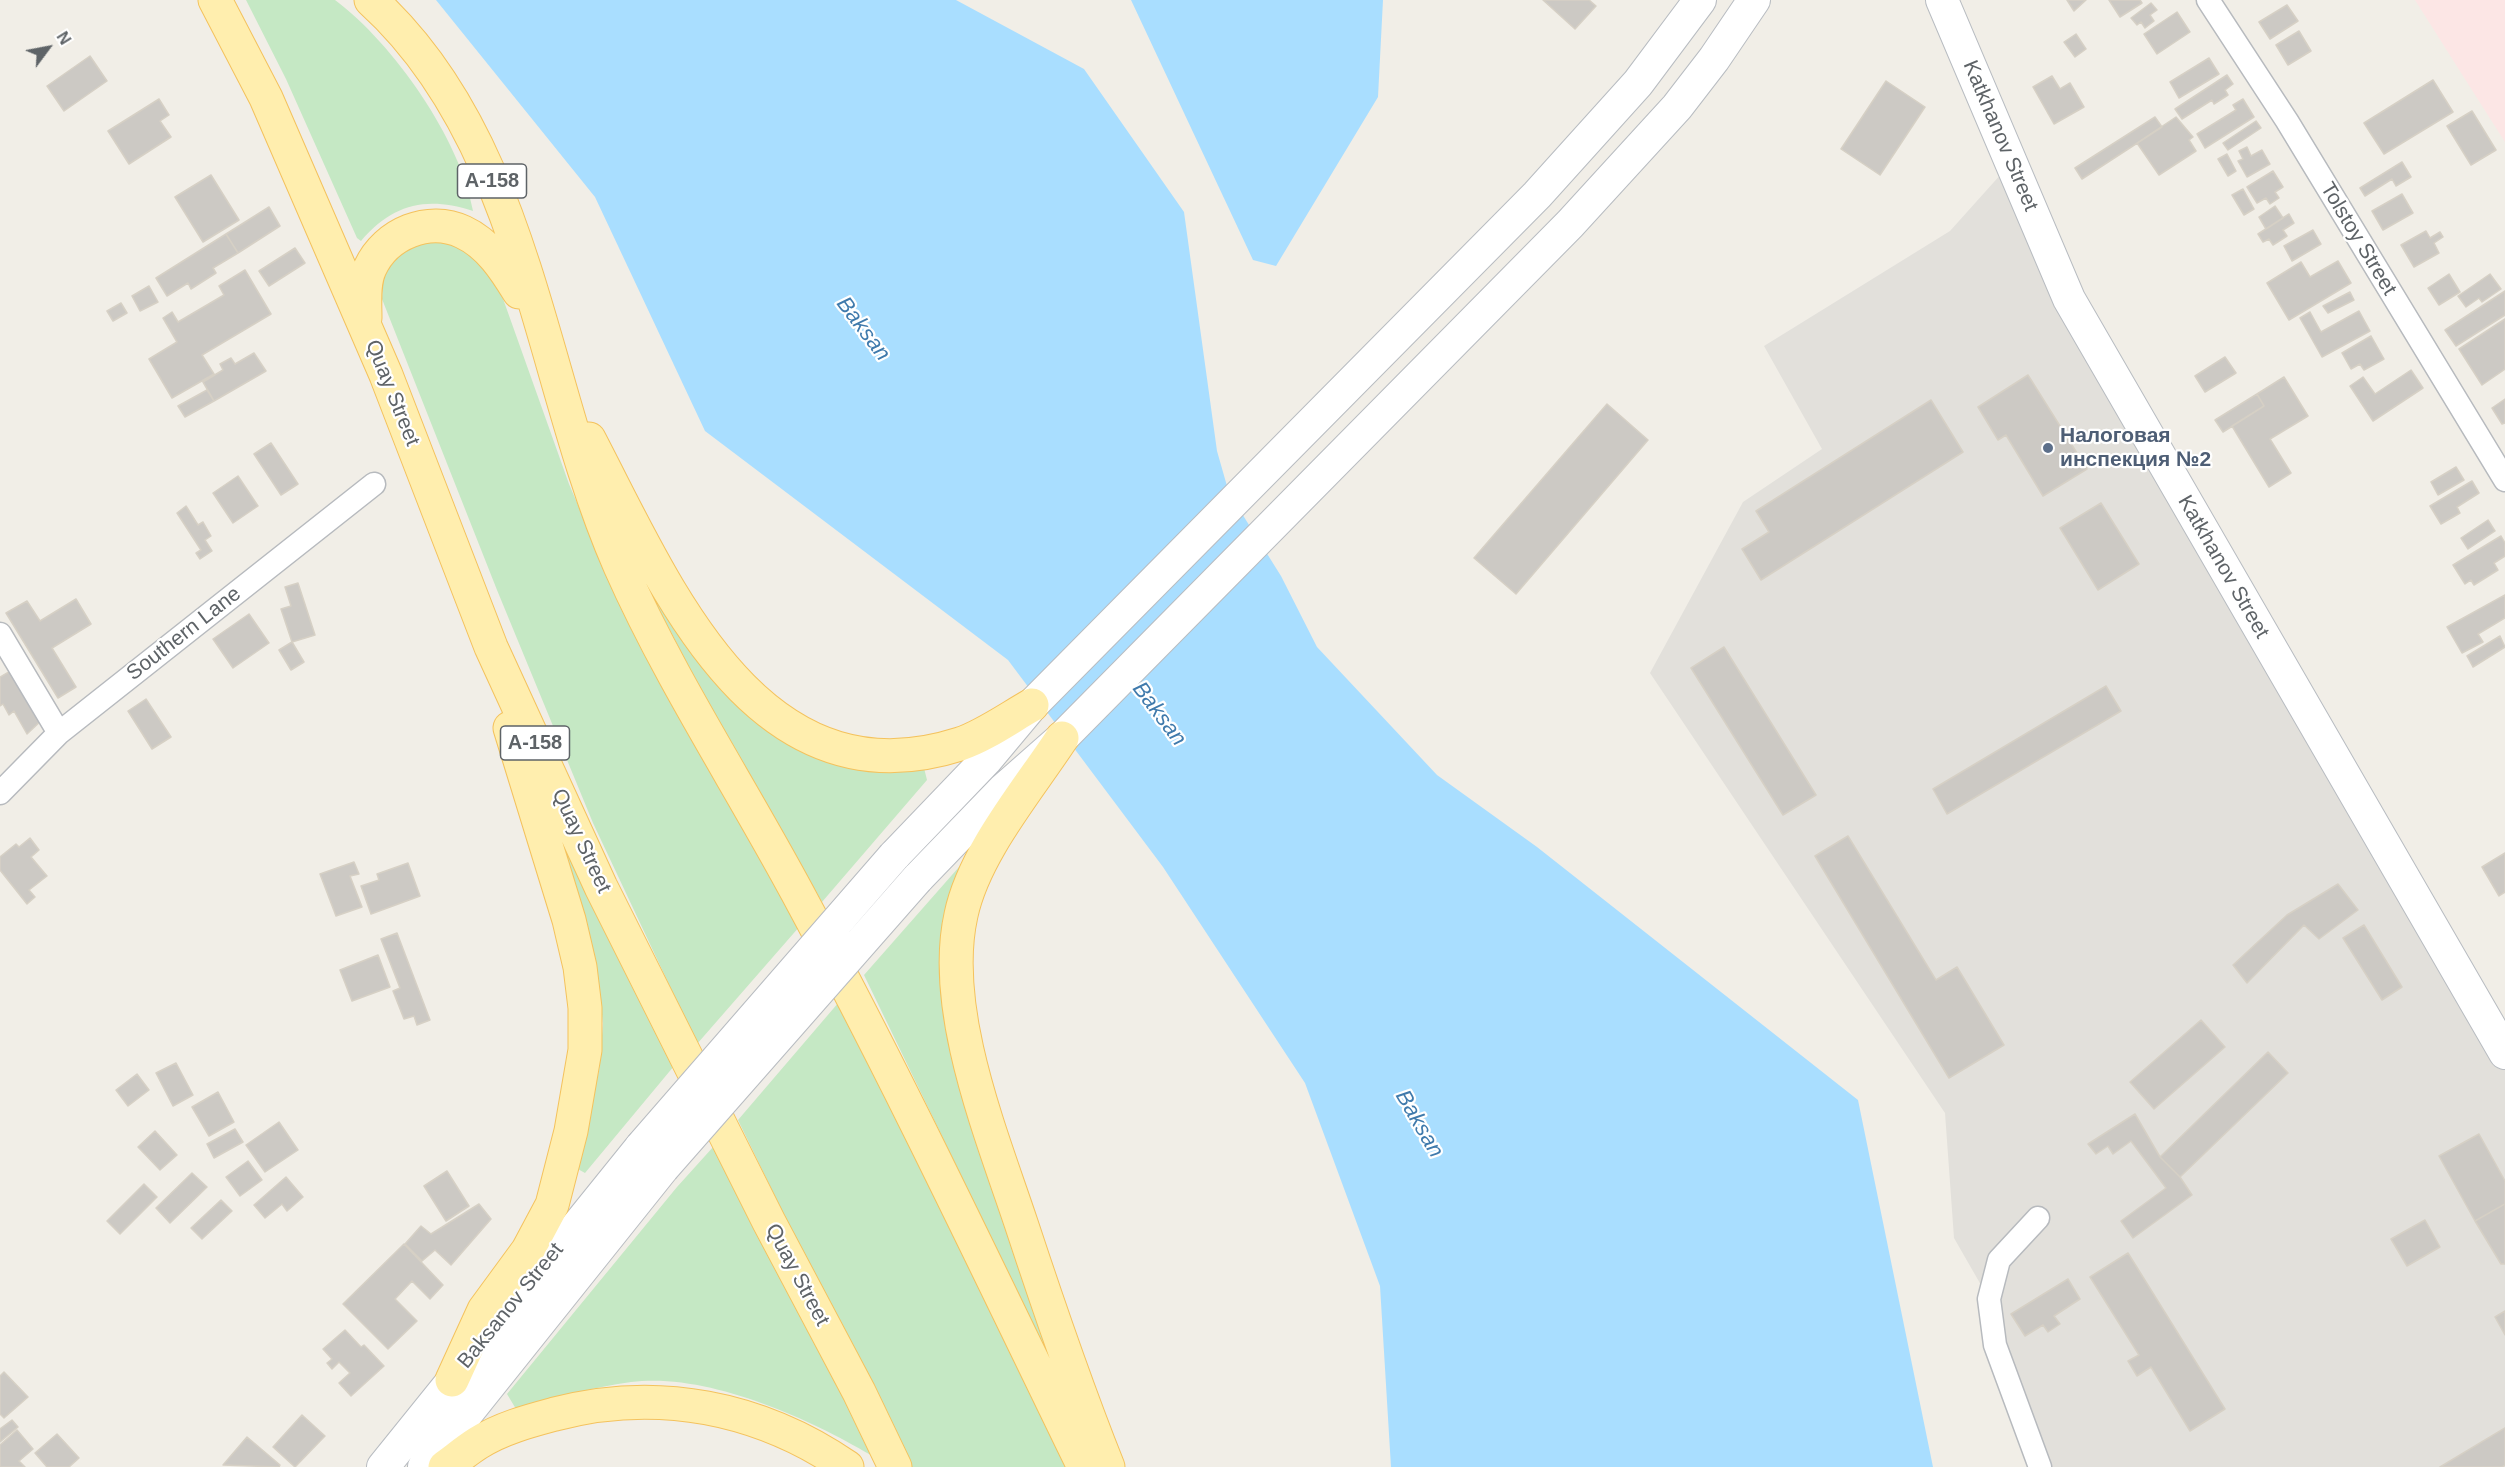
<!DOCTYPE html>
<meta charset="utf-8">
<style>
body{margin:0}
#map{position:relative;width:2505px;height:1467px;overflow:hidden;background:#f1eee7;font-family:Helvetica,sans-serif}
canvas{display:block}
.north{position:absolute;left:18px;top:18px;width:60px;height:60px;-webkit-text-stroke:4px #fff;paint-order:stroke;rotate:58deg;font-size:16px;font-weight:700;line-height:24px;text-align:center;color:#5e6367}
.north::after{content:'';display:block;margin:auto;width:21px;height:27px;background:#5e6367;clip-path:polygon(50% 0,100% 100%,50% 72%,0 100%)}
</style>
<div id="map">
<canvas width="2505" height="1467"></canvas>
<div class="north">N</div>
</div>
<script>
const g = document.querySelector('canvas').getContext('2d');
g.lineJoin = 'round';
function paint(path, color) {
  g.fillStyle = color;
  g.fill(path, 'evenodd');
}
function trace(path, color, width, dash) {
  g.strokeStyle = color;
  g.lineWidth = width;
  g.lineCap = dash ? 'butt' : 'round';
  g.setLineDash(dash || []);
  g.stroke(path);
}
function label(font, color, halo, rows, align = 'center') {
  g.font = font + ' Helvetica,sans-serif';
  g.lineWidth = 4.5;
  g.setLineDash([]);
  g.textBaseline = 'middle';
  g.strokeStyle = halo;
  g.fillStyle = color;
  for (const [text, x, y, turn = 0] of rows) {
    g.save();
    g.translate(x, y);
    g.rotate((+turn || 0) * Math.PI / 180);
    g.textAlign = isNaN(turn) ? turn : align;
    if (halo) g.strokeText(text, 0, 0);
    g.fillText(text, 0, 0);
    g.restore();
  }
}
paint(new Path2D(`
 M2011 163 2505 1053V1467H2040L1989 1299 1954 1238 1945 1113 1650 673 1743 502 1822 449 1764 346 1950 231Z`), '#e2e0db');
paint(new Path2D(`
 M2415 0H2505V142L2463 76Z`), '#fce6e5');
paint(new Path2D(`
 M246 0H335C393 43 461 140 473 211 426 196 393 204 361 241L357 238 286 79Z
 M459 239 496 279 569 484 595 545 800 926 697 1044 593 823 497 590 382 299 384 268 402 245Z
 M628 549 731 695 923 764 927 780 822 902 705 698Z
 M544 801 674 1066 585 1173 576 1168 599 1071 603 1024 598 977Z
 M959 867 966 871 943 952 1070 1401 864 975Z
 M839 1002 1068 1467H906L738 1120Z
 M714 1146 876 1458C811 1419 708 1372 631 1382 592 1387 553 1399 516 1409L507 1394 677 1187Z`), '#c5e8c4');
paint(new Path2D(`
 M436 0H956L1084 69 1184 212 1217 451 1229 493 1281 576 1317 647 1437 775 1537 847 1858 1100 1933 1467H1391L1380 1286 1305 1083 1163 867 1008 660 705 431 595 197Z
 M1131 0H1383L1378 97 1276 266 1253 260Z`), '#a9deff');
const building = new Path2D(`
 M1543 0H1589L1596 6 1575 29Z
 M2067 0H2086L2074 11Z
 M2109 0H2140L2142 3 2120 17Z
 M2151 3 2157 10 2150 15 2154 21 2145 28 2141 22 2137 25 2131 18Z
 M2287 5 2298 21 2270 39 2259 22Z
 M2177 12 2190 32 2157 54 2144 34Z
 M2299 31 2311 51 2288 65 2276 45Z
 M2076 34 2086 49 2075 57 2064 42Z
 M90 56 107 81 64 111 47 86Z
 M2209 58 2219 74 2179 98 2170 82Z
 M2227 75 2233 84 2225 90 2228 95 2214 104 2212 100 2182 119 2175 109Z
 M2052 76 2060 89 2070 83 2084 107 2054 124 2033 87Z
 M2433 80 2453 112 2384 154 2364 123Z
 M1886 81 1925 107 1880 175 1841 149Z
 M159 99 169 115 160 121 171 137 129 164 108 131Z
 M2243 99 2254 117 2205 148 2197 134 2236 110 2233 105Z
 M2472 111 2496 150 2471 165 2447 126Z
 M2155 117 2162 127 2082 179 2075 168Z
 M2176 117 2193 137 2189 140 2196 151 2159 175 2137 143Z
 M2256 121 2261 128 2228 150 2223 143Z
 M2247 147 2251 156 2262 150 2270 164 2247 177 2238 161 2243 159 2239 151Z
 M2227 154 2236 171 2228 176 2218 159Z
 M2402 162 2411 177 2396 186 2392 179 2365 196 2360 188Z
 M2273 171 2283 187 2275 192 2279 198 2270 204 2266 198 2257 203 2247 187Z
 M211 175 239 220 203 242 175 197Z
 M2243 189 2254 209 2244 215 2232 195Z
 M2402 194 2413 213 2383 230 2372 211Z
 M2275 206 2283 218 2266 229 2259 217Z
 M269 207 280 226 238 253 226 234Z
 M2289 214 2294 223 2283 230 2287 236 2273 245 2269 239 2263 242 2258 234Z
 M2313 230 2321 244 2292 261 2284 246Z
 M2426 231 2430 238 2440 232 2443 237 2434 243 2439 253 2414 267 2401 245Z
 M226 234 238 253 213 268 216 273 191 289 188 283 167 296 156 278Z
 M295 248 305 263 269 286 259 271Z
 M2338 261 2351 283 2289 320 2267 283 2301 262 2310 277Z
 M245 270 271 314 202 355 214 374 172 398 149 359 177 342 163 318 172 312 178 322 224 295 219 286Z
 M2449 274 2460 292 2439 305 2428 288Z
 M2490 274 2501 289 2482 302 2479 298 2466 307 2458 296Z
 M149 286 158 302 140 311 132 296Z
 M2505 291V315L2456 346 2445 330Z
 M2350 292 2354 300 2328 313 2323 306Z
 M121 303 127 313 113 321 107 311Z
 M2359 311 2370 331 2322 357 2300 318 2310 312 2321 332Z
 M2505 319V369L2482 385 2459 349Z
 M2371 336 2384 359 2364 370 2360 364 2351 369 2342 353Z
 M254 353 266 371 214 401 203 382 223 370 220 364 231 358 235 364Z
 M2225 357 2236 373 2205 392 2195 376Z
 M2411 370 2423 388 2373 421 2350 386 2363 377 2375 394Z
 M2028 375 2087 469 2043 496 2006 435 1998 440 1978 407Z
 M2284 377 2308 416 2270 439 2291 473 2269 487 2232 426 2264 406 2257 394Z
 M207 390 214 401 185 417 178 406Z
 M2257 394 2264 406 2223 432 2215 420Z
 M2505 399V423L2502 424 2492 408Z
 M1931 400 1963 452 1761 580 1742 549 1769 532 1756 511Z
 M1607 404 1648 440 1516 594 1474 558Z
 M271 443 298 484 281 495 254 454Z
 M2456 467 2464 480 2438 495 2431 482Z
 M238 476 258 506 233 523 213 493Z
 M2472 481 2479 493 2457 507 2460 513 2441 524 2430 506Z
 M2101 503 2139 564 2098 590 2060 528Z
 M186 506 198 525 203 522 211 536 205 540 212 551 200 559 196 553 201 550 177 513Z
 M2488 520 2495 531 2468 549 2461 538Z
 M2501 536 2505 543V556L2494 563 2498 570 2474 585 2471 580 2465 584 2453 565Z
 M298 583 315 635 292 642 281 609 291 606 285 587Z
 M2505 595V618L2478 634 2483 642 2462 653 2447 627Z
 M76 599 91 624 52 648 76 687 58 698 6 613 27 601 40 621Z
 M249 614 269 643 233 668 213 639Z
 M2500 636 2505 647 2473 667 2467 656Z
 M292 642 304 662 291 670 279 650Z
 M1724 647 1816 795 1783 815 1691 668Z
 M14 669 44 718 27 734 14 711 9 715 3 704 0 706V677Z
 M2106 686 2121 711 1947 814 1933 789Z
 M146 699 171 737 152 749 128 711Z
 M1848 836 1936 980 1957 967 2004 1045 1949 1078 1815 856Z
 M30 838 39 850 31 857 47 876 29 890 35 897 27 904 0 870V857L16 844 19 847Z
 M2505 853V892L2499 896 2482 867Z
 M354 862 359 874 350 876 362 907 336 916 320 874Z
 M408 863 420 896 371 914 361 886 379 880 377 874Z
 M2338 884 2358 910 2319 939 2304 925 2247 983 2233 965 2287 915Z
 M2364 925 2402 987 2382 1000 2343 938Z
 M397 933 430 1020 417 1025 414 1016 404 1019 393 991 400 988 381 939Z
 M378 955 390 987 352 1001 340 970Z
 M2201 1020 2225 1047 2154 1109 2130 1082Z
 M2268 1052 2288 1073 2180 1177 2160 1157Z
 M176 1063 193 1095 173 1106 156 1073Z
 M137 1074 149 1090 128 1106 116 1090Z
 M218 1092 234 1122 209 1136 192 1107Z
 M2135 1114 2160 1157 2180 1177 2192 1195 2133 1238 2121 1221 2166 1188 2131 1141 2113 1154 2108 1146 2096 1154 2088 1144Z
 M279 1122 298 1150 265 1172 246 1145Z
 M235 1129 243 1142 214 1158 207 1144Z
 M155 1131 177 1155 160 1170 138 1147Z
 M2479 1134 2505 1181V1204L2475 1221 2439 1156Z
 M248 1161 262 1180 240 1196 226 1177Z
 M447 1171 469 1206 446 1221 424 1186Z
 M192 1173 207 1187 170 1223 156 1208Z
 M286 1177 303 1197 287 1211 282 1204 265 1218 254 1205Z
 M144 1184 157 1197 120 1234 107 1221Z
 M221 1200 232 1211 202 1239 191 1228Z
 M479 1204 491 1219 451 1265 435 1250 422 1261 405 1244 421 1226 431 1234Z
 M2505 1204V1264H2501L2475 1221Z
 M2425 1220 2440 1247 2407 1266 2391 1239Z
 M404 1244 443 1285 430 1299 412 1281 395 1299 417 1321 388 1349 343 1304Z
 M2128 1253 2225 1409 2190 1431 2151 1367 2137 1376 2128 1361 2139 1355 2090 1277Z
 M2068 1279 2080 1299 2054 1316 2060 1324 2048 1332 2043 1325 2025 1336 2011 1314Z
 M2505 1311V1335L2495 1317Z
 M345 1330 361 1347 364 1345 384 1366 351 1396 339 1383 350 1373 339 1362 332 1369 327 1363 332 1359 323 1349Z
 M4 1372 28 1397 4 1418 0 1414V1376Z
 M302 1415 325 1436 295 1467 273 1447Z
 M12 1420 18 1427 0 1442V1429Z
 M2505 1428V1465L2502 1467H2440Z
 M17 1430 33 1449 19 1461 25 1467H0V1445Z
 M57 1434 79 1458 69 1467H47L35 1453Z
 M247 1437 280 1465 279 1467 223 1465Z`);
paint(building, '#ccc9c4');
trace(building, '#d6d0c5', 1.5);
const street = new Path2D(`
 M2208 0 2287 121 2505 480
 M0 634 59 733
 M0 793 59 733 374 484
 M2038 1218 1999 1260 1989 1299 1995 1345 2040 1467`);
const secondary = new Path2D(`
 M1942 0 2069 299 2505 1053
 M894 856 986 760 1032 705 1537 195 1638 83 1700 0
 M917 879 1003 790 1062 738 1570 224 1677 107 1714 59 1754 0
 M383 1467 641 1147
 M424 1467 663 1168`);
const primary = new Path2D(`
 M215 0 266 98 386 375 491 647 601 887 769 1222 859 1392 895 1467
 M371 0C528 142 539 382 620 566 670 679 739 784 797 892 899 1081 990 1274 1084 1467
 M365 318C365 302 363 283 370 268 386 233 429 216 463 232 489 244 505 269 519 292
 M589 439C664 582 755 810 960 744 984 736 1009 718 1032 705
 M1062 738C1028 790 974 853 961 915 940 1009 991 1133 1021 1223 1048 1305 1076 1387 1108 1467
 M452 1380 484 1310 528 1250 552 1205 571 1131 585 1050V1008L580 967 569 920 510 728
 M445 1467C456 1459 467 1450 478 1443 502 1428 529 1421 555 1414 657 1387 760 1407 847 1467`);
trace(street, '#b7babe', 25);
trace(secondary, '#b8bcc1', 34);
trace(primary, '#f4c25d', 35);
trace(street, '#fff', 22);
trace(secondary, '#fff', 32);
trace(primary, '#ffeeae', 33);
const secondaryBridge = new Path2D(`
 M641 1147 894 856
 M663 1168 917 879`);
trace(secondaryBridge, '#b8bcc1', 34, []);
trace(secondaryBridge, '#fff', 32);
for (const [x, y, r, color] of [
 [2048,448,6,"#5c6f8a"]
]) {
  const dot = new Path2D();
  dot.arc(x, y, r, 0, 2 * Math.PI);
  g.fillStyle = color;
  g.fill(dot);
  trace(dot, '#fff', 2);
}
for (const [x, y, w] of [
 [492,181,69],
 [535,743,69]
]) {
  const box = new Path2D();
  box.roundRect(x - w / 2, y - 17, w, 34, 4.5);
  g.fillStyle = '#fff';
  g.fill(box);
  trace(box, '#5e6367', 1.5);
}
label('bold 20px', '#5e6367', null, [
 ["А-158",492,181],
 ["А-158",535,743]
]);
label('21px', '#5e6367', '#fff', [
 ["Katkhanov Street",2000,136,67],
 ["Tolstoy Street",2358,239,59],
 ["Quay Street",392,393,68],
 ["Katkhanov Street",2223,567,60],
 ["Southern Lane",184,634,-38],
 ["Quay Street",581,841,65],
 ["Quay Street",797,1275,62],
 ["Baksanov Street",511,1306,-51]
]);
label('bold 21px', '#4e5e75', '#fff', [
 ["Налоговая",2060,436],
 ["инспекция №2",2060,460]
], 'left');
label('italic 22px', '#3f7aac', '#fff', [
 ["Baksan",863,329,53],
 ["Baksan",1159,714,53],
 ["Baksan",1419,1124,60]
]);
</script>
